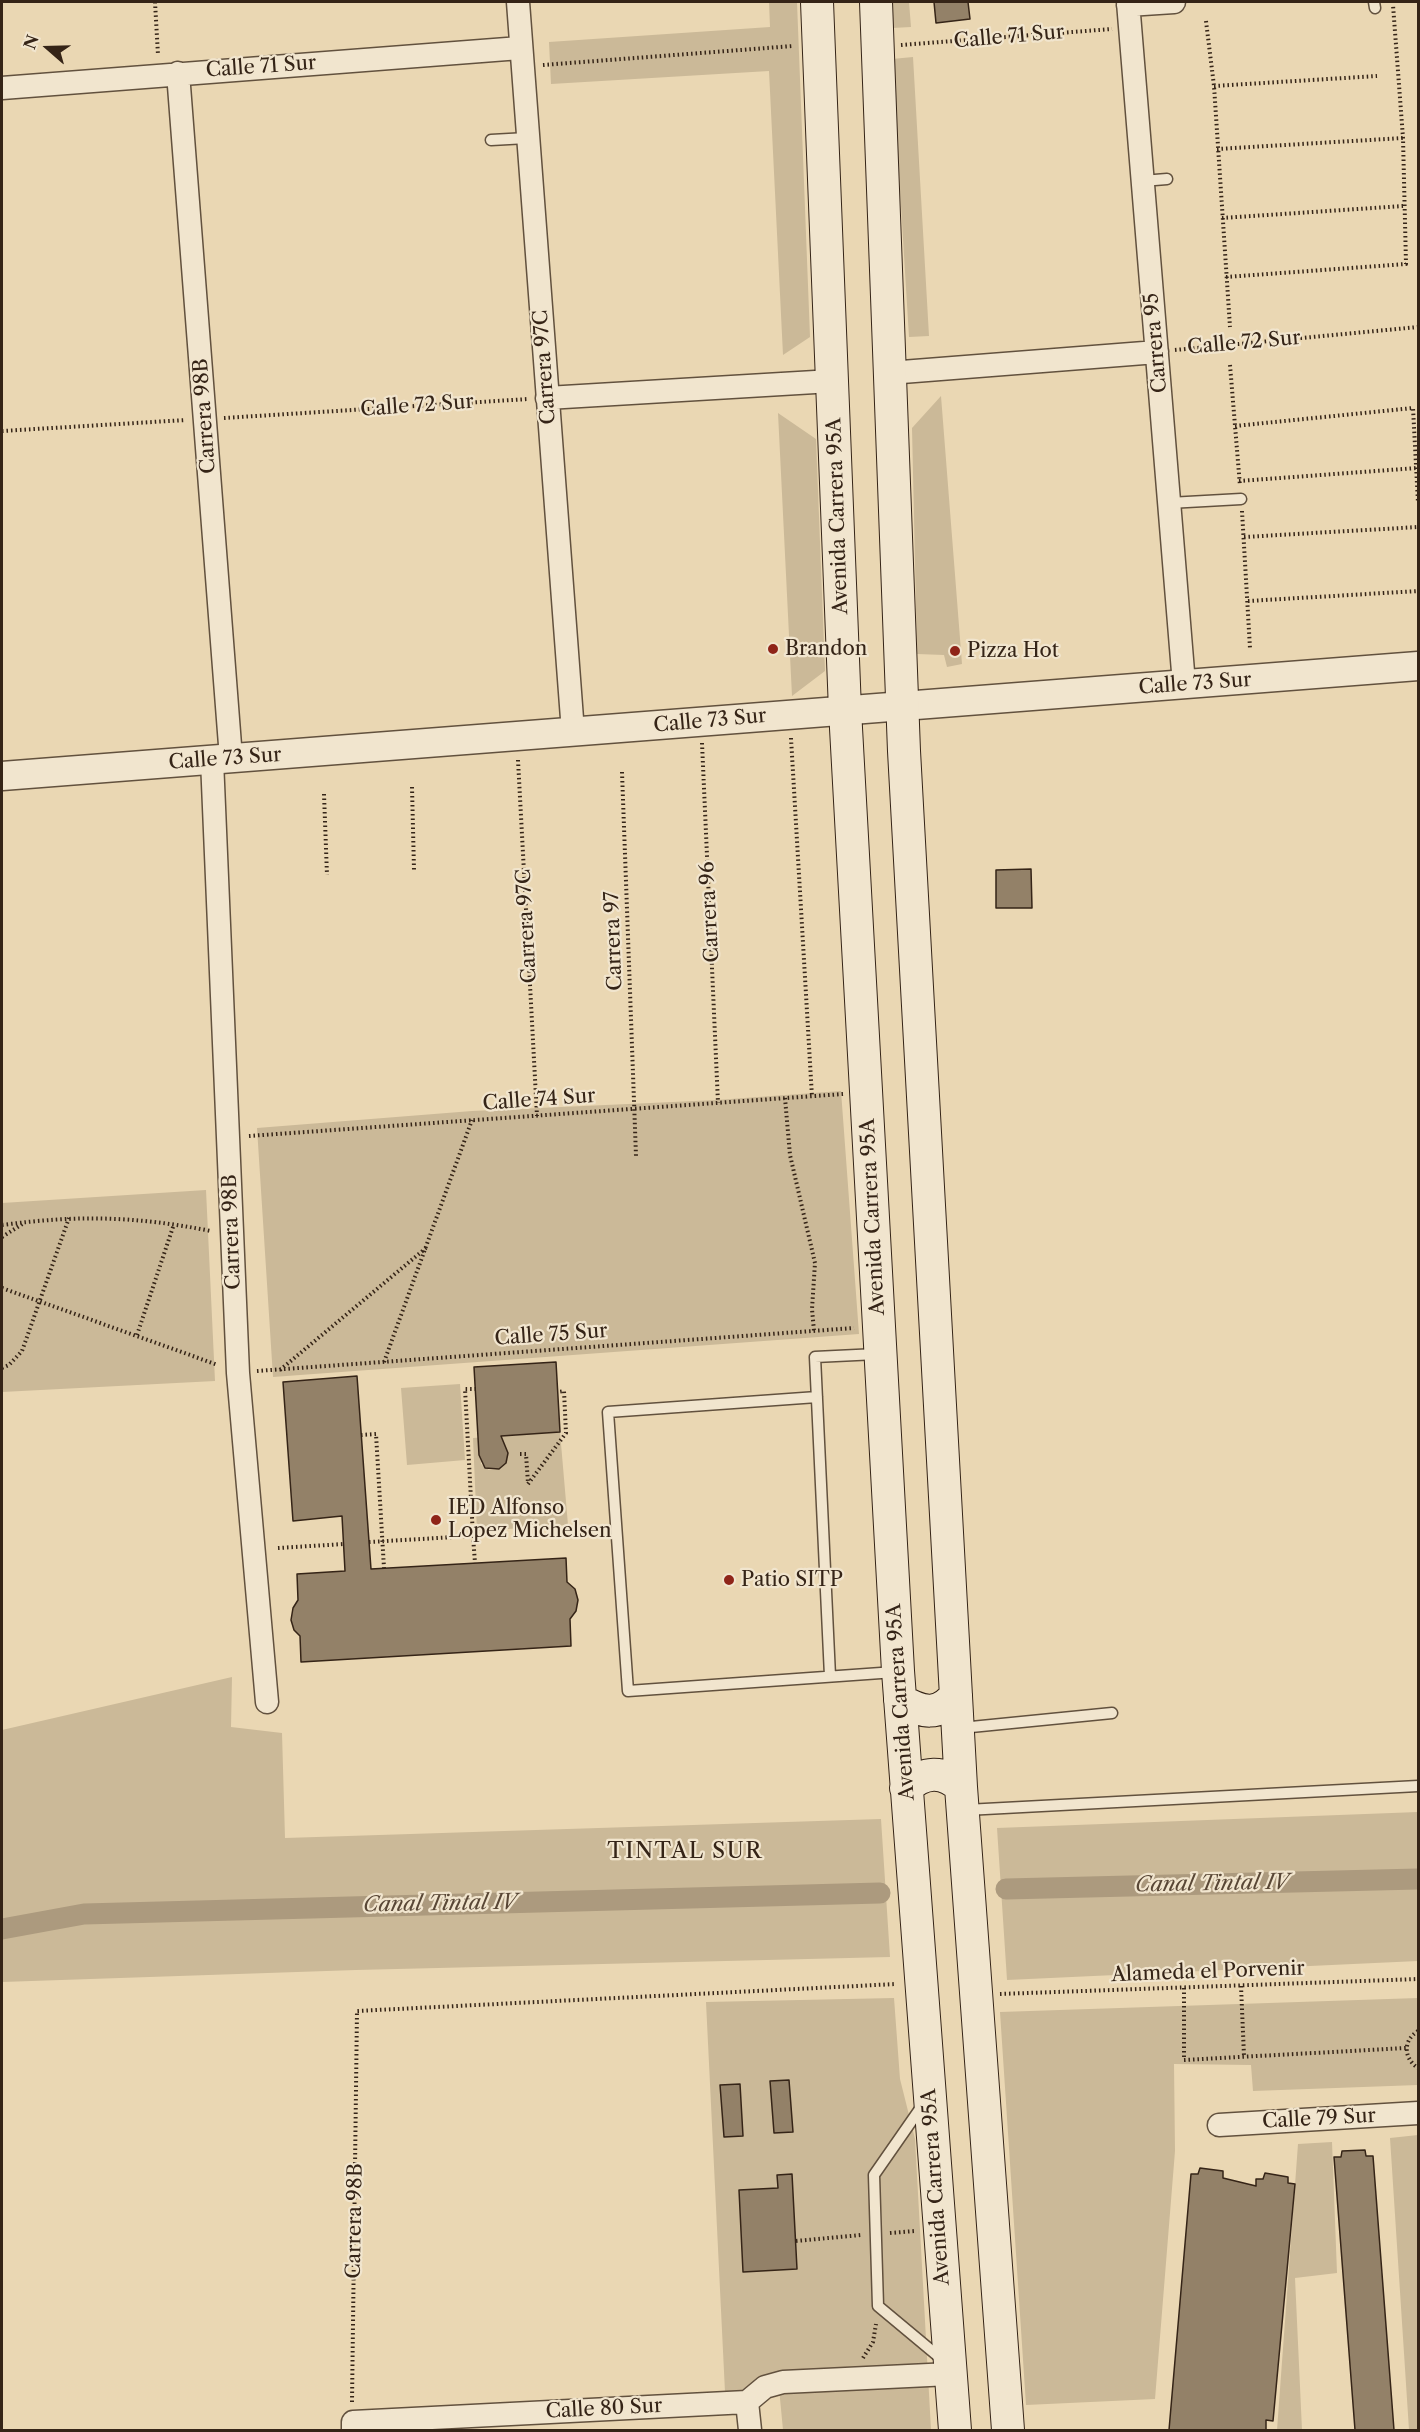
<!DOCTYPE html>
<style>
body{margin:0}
#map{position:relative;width:1420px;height:2432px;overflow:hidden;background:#ead7b3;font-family:"Libre Caslon Text",serif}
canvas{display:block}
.frame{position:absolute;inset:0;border:3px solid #352417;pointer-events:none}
.north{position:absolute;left:18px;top:18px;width:60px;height:60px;-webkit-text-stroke:4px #f1e5ce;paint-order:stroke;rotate:290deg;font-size:16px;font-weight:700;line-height:24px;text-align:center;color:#352417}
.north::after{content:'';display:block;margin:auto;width:21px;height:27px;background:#352417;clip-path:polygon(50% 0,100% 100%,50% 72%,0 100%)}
</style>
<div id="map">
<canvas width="1420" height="2432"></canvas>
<div class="frame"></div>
<div class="north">N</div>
</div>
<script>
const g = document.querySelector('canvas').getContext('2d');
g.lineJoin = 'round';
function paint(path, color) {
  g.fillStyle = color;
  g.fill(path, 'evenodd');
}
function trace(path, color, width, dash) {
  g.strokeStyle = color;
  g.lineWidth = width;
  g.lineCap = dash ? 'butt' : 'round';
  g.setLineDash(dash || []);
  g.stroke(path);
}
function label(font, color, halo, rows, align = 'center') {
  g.font = font + ' "Libre Caslon Text",serif';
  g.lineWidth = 4.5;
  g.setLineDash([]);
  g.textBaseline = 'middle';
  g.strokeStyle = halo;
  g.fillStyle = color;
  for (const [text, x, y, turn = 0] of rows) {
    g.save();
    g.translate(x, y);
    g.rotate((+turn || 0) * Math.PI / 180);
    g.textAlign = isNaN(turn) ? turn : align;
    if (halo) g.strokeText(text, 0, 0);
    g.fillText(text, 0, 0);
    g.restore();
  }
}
paint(new Path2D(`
 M769 2H797L810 337 783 355 769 71 551 84 549 42 770 27Z
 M891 2H909L911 27 892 28Z
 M913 57 929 336 909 337 892 59Z
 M941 396 962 664 947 667 944 655 917 654 912 428Z
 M778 413 816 439 825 671 792 696Z
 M841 1091 859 1334 273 1377 257 1128 472 1111 717 1100Z
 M206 1190 215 1381 2 1392V1203Z
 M460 1384 465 1460 407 1465 401 1388Z
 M560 1432 568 1525 477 1531 473 1438ZM480 1450 508 1453C508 1465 501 1471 489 1470L481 1464Z
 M232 1677 231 1727 282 1733 285 1838 881 1819 890 1957 356 1970 2 1982V1730Z
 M1418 1812V1961L1007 1980 997 1828Z
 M894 1998 900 2079 915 2139 931 2430H783L779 2388 725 2392 706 2002Z
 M1418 1998V2085L1253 2091 1251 2065 1174 2064 1175 2151 1155 2399 1026 2405 1000 2012Z
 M1418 2135V2430H1409L1390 2138Z
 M1332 2142 1337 2273 1295 2278 1302 2430H1277L1298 2144Z`), '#cbb998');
trace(new Path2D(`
 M1006 1889 1418 1879
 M2 1929 84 1914 880 1893`), '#ac9a7e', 21);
const building = new Path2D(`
 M934 2H968L970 19 936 23Z
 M1031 869 1032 908H996V870Z
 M556 1362 560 1432 501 1436 508 1453 506 1463 499 1469 485 1468 479 1455 474 1367Z
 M357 1376 371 1569 566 1558 567 1582 575 1589 578 1600 576 1611 570 1619 571 1646 301 1662 300 1636 294 1630 291 1620 293 1608 298 1600 297 1574 345 1571 342 1516 293 1521 283 1382Z
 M789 2080 793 2132 774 2133 770 2081Z
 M740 2084 743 2136 724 2137 720 2085Z
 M1365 2150 1366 2156H1373L1394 2430H1355L1334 2157H1341L1342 2151Z
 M1200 2168 1223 2171V2178L1256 2186V2179H1263L1265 2173 1288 2177V2183L1295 2184 1273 2421 1266 2420V2430H1169L1191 2174H1198Z
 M792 2174 797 2269 743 2272 739 2190 778 2188 777 2175Z`);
paint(building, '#938168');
trace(building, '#352417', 1.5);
const service = new Path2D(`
 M1374 2 1375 8
 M491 140 527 138
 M1142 181 1167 179
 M1169 503 1241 499
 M817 1397 608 1412 628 1691 895 1672
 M830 1676 815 1357 877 1354
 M961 1728 1112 1713
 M966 1810 1418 1786
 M922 2106 874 2175 878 2306 944 2361`);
const minor = new Path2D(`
 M518 2 573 732
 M1128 2 1184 684
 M1128 5 1174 2
 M178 73 231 758
 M2 88 520 48
 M889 373 1157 352
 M547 398 832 381
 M212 760 238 1373 267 1702
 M1219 2125 1418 2113
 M747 2402 765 2387 783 2382 950 2374
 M747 2402 750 2430
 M353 2430V2422L747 2402`);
const tertiary = new Path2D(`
 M2 776 1418 666`);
const secondary = new Path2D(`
 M817 2 845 710 898 1671 955 2430
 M876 2 904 751 961 1787 1008 2430
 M900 1700C922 1713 939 1717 956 1695
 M906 1788C924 1771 943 1770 961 1787`);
trace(service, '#62513e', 13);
trace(minor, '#62513e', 25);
trace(tertiary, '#62513e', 31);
trace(secondary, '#352417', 34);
trace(new Path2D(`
 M155 2 158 55
 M1206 21 1214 86 1230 327
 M901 45 1112 29
 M543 65 793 46
 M1214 86 1377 76
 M1217 149 1403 138
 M1222 218 1403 206
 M1226 277 1406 264 1403 138 1393 5
 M1175 350 1418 327
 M1230 365 1240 486
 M224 418 528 399
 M1235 426 1413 408 1418 503
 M2 431 186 420
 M1239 481 1417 468
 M1242 511 1250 648
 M1244 537 1418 527
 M1248 601 1418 591
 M791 738 812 1097
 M702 743 718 1103
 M518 760 537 1116
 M622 772 636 1156
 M412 787 414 870
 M324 794 327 875
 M785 1098 790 1155 815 1263 812 1309 814 1331
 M249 1136 843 1094
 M2 1225C78 1215 135 1216 211 1231
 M2 1237 24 1223
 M2 1288 218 1365
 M137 1335 174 1224
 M384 1362 472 1120
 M2 1368 9 1365 22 1351 69 1218
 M280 1370 426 1248
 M257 1371 854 1328
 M361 1435 376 1434 384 1568
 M520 1454H526L528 1483
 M528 1484 566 1433 564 1391 558 1392
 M473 1536 475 1563
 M369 1542 473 1536 465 1389H476
 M278 1548 344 1544
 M1241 1986 1244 2056
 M1184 1988V2060L1406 2048
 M1000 1994 1418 1979
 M1418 2031C1403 2040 1403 2058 1418 2068
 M890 2233 915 2231
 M796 2241 861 2235
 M863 2358 873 2342 876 2324
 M352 2402 357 2011 896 1984`), '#352417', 4, [1.5, 3]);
trace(service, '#f1e5ce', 10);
trace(minor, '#f1e5ce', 22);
trace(tertiary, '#f1e5ce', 28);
trace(secondary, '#f1e5ce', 32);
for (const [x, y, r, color] of [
 [773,649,6,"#8f2418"],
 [955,651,6,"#8f2418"],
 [436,1520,6,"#8f2418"],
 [729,1580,6,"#8f2418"]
]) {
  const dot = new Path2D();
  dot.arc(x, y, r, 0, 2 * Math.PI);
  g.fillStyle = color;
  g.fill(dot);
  trace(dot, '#f1e5ce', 2);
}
label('20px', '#352417', '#f1e5ce', [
 ["Calle 71 Sur",1009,37,-5],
 ["Calle 71 Sur",261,67,-4],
 ["Carrera 95",1156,343,-95],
 ["Calle 72 Sur",1244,343,-5],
 ["Carrera 97C",545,367,-94],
 ["Calle 72 Sur",417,406,-4],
 ["Carrera 98B",205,416,-94],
 ["Avenida Carrera 95A",838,516,-92],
 ["Calle 73 Sur",1195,684,-4],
 ["Calle 73 Sur",710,721,-5],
 ["Calle 73 Sur",225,759,-4],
 ["Carrera 96",710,912,-93],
 ["Carrera 97C",527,926,-93],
 ["Carrera 97",614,941,-92],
 ["Calle 74 Sur",539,1100,-4],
 ["Avenida Carrera 95A",873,1217,-93],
 ["Carrera 98B",232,1232,-92],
 ["Calle 75 Sur",551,1335,-4],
 ["Avenida Carrera 95A",901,1702,-94],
 ["Alameda el Porvenir",1208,1972,-2],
 ["Calle 79 Sur",1319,2119,-3],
 ["Avenida Carrera 95A",936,2187,-94],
 ["Carrera 98B",355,2221,-89],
 ["Calle 80 Sur",604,2409,-3]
]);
label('20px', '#352417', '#f1e5ce', [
 ["Brandon",785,649],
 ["Pizza Hot",967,651],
 ["IED Alfonso",448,1508],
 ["Lopez Michelsen",448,1531],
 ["Patio SITP",741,1580]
], 'left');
label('italic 21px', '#594736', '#f1e5ce', [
 ["Canal Tintal IV",1212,1884,-1],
 ["Canal Tintal IV",440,1904,-1]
]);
g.letterSpacing = '1.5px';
label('22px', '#352417', '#f1e5ce', [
 ["TINTAL SUR",685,1852]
]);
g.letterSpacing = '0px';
</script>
